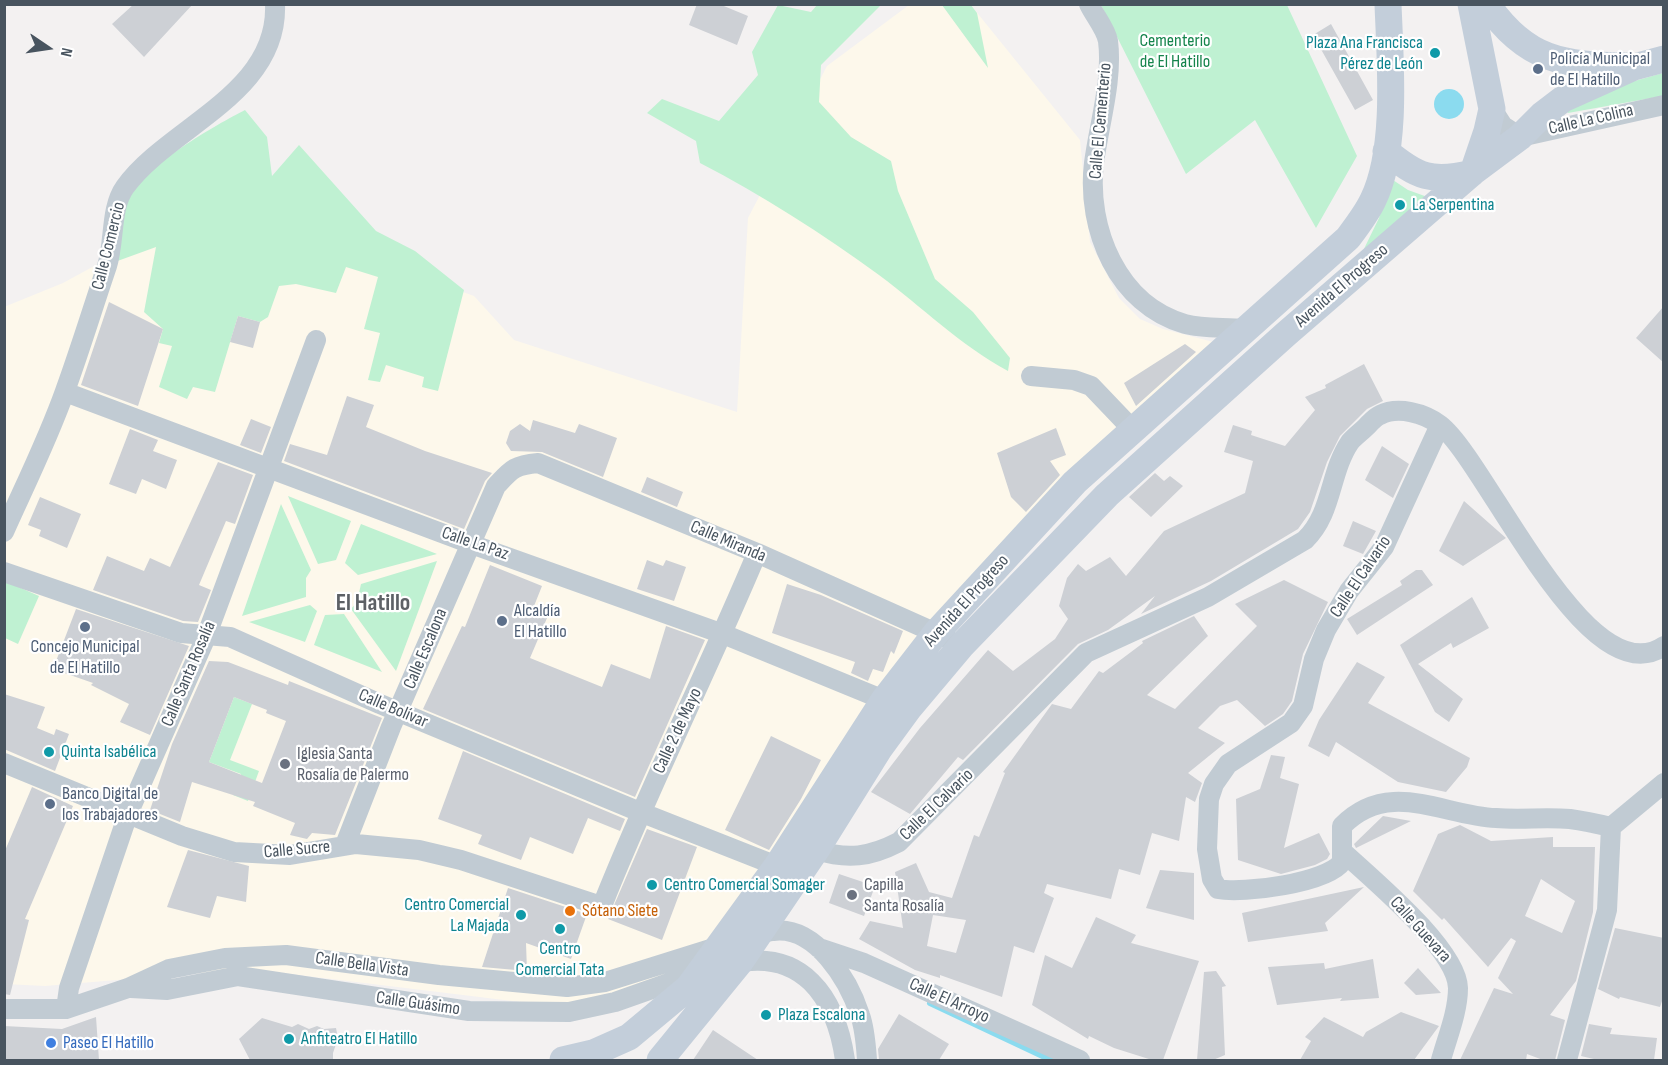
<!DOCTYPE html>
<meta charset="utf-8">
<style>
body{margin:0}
#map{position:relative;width:1668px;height:1065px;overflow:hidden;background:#f3f1f1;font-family:"Sofia Sans Condensed",sans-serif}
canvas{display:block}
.frame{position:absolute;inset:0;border:6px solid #48545f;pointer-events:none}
.north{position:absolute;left:18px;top:18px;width:60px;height:60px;-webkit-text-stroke:4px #fff;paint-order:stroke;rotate:103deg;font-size:16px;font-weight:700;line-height:24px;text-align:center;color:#48545f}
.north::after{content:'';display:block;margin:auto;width:21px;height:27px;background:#48545f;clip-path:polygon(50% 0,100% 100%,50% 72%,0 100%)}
</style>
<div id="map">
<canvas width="1668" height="1065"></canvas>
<div class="frame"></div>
<div class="north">N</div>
</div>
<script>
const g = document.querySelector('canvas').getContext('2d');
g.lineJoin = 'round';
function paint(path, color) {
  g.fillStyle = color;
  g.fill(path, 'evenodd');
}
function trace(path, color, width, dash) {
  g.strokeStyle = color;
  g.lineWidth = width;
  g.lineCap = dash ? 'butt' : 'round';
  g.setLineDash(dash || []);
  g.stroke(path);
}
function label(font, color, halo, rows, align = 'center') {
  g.font = font + ' "Sofia Sans Condensed",sans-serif';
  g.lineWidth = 4.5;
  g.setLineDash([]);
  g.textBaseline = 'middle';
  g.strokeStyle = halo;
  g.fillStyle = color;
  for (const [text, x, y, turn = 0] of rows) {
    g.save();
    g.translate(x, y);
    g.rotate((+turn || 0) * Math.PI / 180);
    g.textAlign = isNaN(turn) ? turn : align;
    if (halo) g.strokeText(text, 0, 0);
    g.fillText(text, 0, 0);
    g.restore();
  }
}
paint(new Path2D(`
 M970 4 1080 140 1090 242 1119 298 1140 319 1163 329 1229 346 963 598 706 964 587 1004H537L249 969 45 986 5 984 4 307 63 283 131 246 300 233 474 296 514 340 737 412 748 218 827 66 909 5Z`), '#fdf8eb');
paint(new Path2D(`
 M778 5 811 12 817 5H881L821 65 819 102 851 137 891 161 898 191 935 279 973 312 1010 358 1008 371C960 345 922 307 879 275 823 234 762 195 700 163L696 141 647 113 662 99 719 121 758 75 752 52Z
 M942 5H971L977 13 988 68Z
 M1101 5H1287L1357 156 1316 228 1255 120 1186 174Z
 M1663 73V96L1568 113 1565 108 1606 89Z
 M245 110 267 137 272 176 299 145 376 231 415 251 464 290 438 391 422 387 424 377 386 365 380 382 368 380 380 333 364 329 378 277 346 267 336 293 296 284 279 286 268 317 260 322 238 316 215 392 193 387 187 399 159 387 172 346 159 343 163 329 144 312 156 247 112 263C116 239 118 215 130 193 144 167 217 124 245 110Z
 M1390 178 1408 190 1433 199 1361 255 1379 218Z
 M288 496 351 521 336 560 318 564Z
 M281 504 311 570 306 578V597L242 616Z
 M361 524 437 554 358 575 345 563Z
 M437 561 396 671 351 609 357 602 361 584Z
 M5 581 39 596 18 644 5 638Z
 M310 605 317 611 305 642 249 622Z
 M344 614 382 672 314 645 325 615Z
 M234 697 252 704 230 760 259 771 248 801 233 795 241 774 209 762Z`), '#bff1d2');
paint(new Path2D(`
 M1434 104a15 15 0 1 1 30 0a15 15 0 1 1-30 0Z`), '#8bdbef');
trace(new Path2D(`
 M930 1003 1051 1060`), '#8bdbef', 6);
paint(new Path2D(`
 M134 4H193L144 57 112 24Z
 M697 4H719L748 16 737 45 689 25Z
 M1331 24 1373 100 1355 110 1313 35Z
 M109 302 163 329 138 406 81 385Z
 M1664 306V363L1636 338Z
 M238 316 260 322 253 348 230 342Z
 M1185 344 1196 352 1136 406 1124 383Z
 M1364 364 1383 401 1367 409 1340 436 1327 462 1310 512 1298 529 1211 581 1141 614 1155 596 1108 630 1078 644 963 760 958 757 910 814 871 792 920 728 988 650 1013 671 1055 639 1068 619 1059 606 1067 578 1078 564 1086 571 1110 557 1126 576 1164 531 1245 493 1253 461 1224 452 1233 425 1252 431 1251 435 1285 446 1315 410 1305 397 1326 388 1325 385Z
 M347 396 374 405 366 427 425 451 492 473 485 481 464 529 284 461 290 444 327 455Z
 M251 419 271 427 261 453 240 445Z
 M533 420 575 433 579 424 617 438 603 477 542 452 511 451 506 443 510 431 520 424 530 431Z
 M1056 428 1066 455 1050 461 1060 475 1026 512 1011 497 997 453Z
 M130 429 158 440 153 451 177 460 166 489 142 479 136 494 109 484Z
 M1382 446 1409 464 1393 498 1365 480Z
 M218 462 253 475 235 524 226 521 199 585 211 590 198 622 183 621 93 590 107 556 144 571 150 558 170 567Z
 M1155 473 1164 481 1170 476 1183 486 1151 517 1129 497Z
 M647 477 683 492 677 507 641 492Z
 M40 497 81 514 67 548 39 536 41 530 28 525Z
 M1464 501 1506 538 1463 566 1439 551Z
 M1353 521 1376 531 1363 554 1343 546Z
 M647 560 663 566 666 560 686 567 674 601 637 589Z
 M490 565 542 586 532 611 547 618 530 658 602 687 611 664 650 679 666 626 705 640 635 797 423 709 462 626 465 627Z
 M1416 570H1422L1433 585 1357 635 1347 619 1402 585 1400 581Z
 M1284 580 1328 602 1303 654 1292 701 1283 714 1265 726 1237 700 1220 706 1198 728 1225 743 1188 773 1202 783 1195 802 1186 797 1179 841 1152 833 1140 875 1119 869 1111 899 1047 884 1044 893 1054 898 1034 953 1014 946 1002 997 940 975V978L915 970 859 939 870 921 903 928 895 872 916 863 929 892 952 898 974 835 979 837 1005 773 1003 772 1052 704 1071 709 1099 671 1103 673 1143 643 1142 641 1194 616 1208 636 1147 695 1175 709 1257 626 1235 604ZM933 915 966 920 956 953 927 946Z
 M787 584 821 595 903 631 894 654 891 651 883 672 873 669 868 681 851 673 855 662 772 633Z
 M1472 597 1489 628 1453 648 1451 643 1418 664 1463 699 1449 722 1435 712 1400 645Z
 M76 609 189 646 150 735 120 722 129 704 91 685 93 683 53 669Z
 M209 661 228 662 288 685 289 681 382 718 335 835 312 833 307 839 290 835 295 823 253 806 255 802 192 782 180 822 150 810 172 744ZM234 697 267 710 266 713 286 721 262 783 209 762Z
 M1357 662 1385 677 1368 703 1470 758 1467 767 1446 792 1398 782 1336 742 1329 757 1308 746 1319 720Z
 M4 694 45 707 37 728 54 735 56 729 69 734 55 771 4 749Z
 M771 736 821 760 801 799 769 850 725 830Z
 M463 751 625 819 620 831 588 818 573 854 530 837 521 860 478 844 482 835 438 819Z
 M1271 755 1285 757 1280 778 1299 784 1284 848 1319 833 1330 854 1327 859 1315 865 1281 874 1238 860 1236 799 1260 789Z
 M32 787 73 806 25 919 29 920 10 995 4 994V853Z
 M1383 816 1411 821 1356 848 1354 844Z
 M1460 825 1491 841 1553 837V847H1595L1593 912 1576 981 1550 1015 1565 1020 1555 1060H1543L1527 1054 1526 1060H1460L1494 988 1513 994 1498 978 1516 941 1511 938 1488 967 1444 918 1442 920 1413 891 1438 834ZM1541 879 1575 901 1562 933 1525 916Z
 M647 829 697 847 662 940 608 919Z
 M188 850 249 866 246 902 217 896 210 918 167 907Z
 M1160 870 1194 873V920L1146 908Z
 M839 874 875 886 864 916 829 903Z
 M1364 887 1325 923 1328 931 1248 942 1242 913Z
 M508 888 587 914 571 959 526 943 527 971 482 967Z
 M1096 917 1136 935 1131 943 1199 961 1163 1060H1152L1114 1048 1089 1036 1088 1039 1032 1005 1045 955 1072 968Z
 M1615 928 1664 938V995L1660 1007 1620 997 1619 999 1598 989Z
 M1373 959 1379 998 1340 1001 1342 998 1277 1005 1268 967 1324 963 1325 969Z
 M1418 968 1441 993 1416 995 1404 983Z
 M1216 971 1226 986 1222 987 1225 1055 1213 1060H1197L1204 972Z
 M1401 1012 1439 1026 1414 1060H1300L1311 1041 1305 1037 1324 1017 1363 1037 1366 1032Z
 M899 1014 949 1044 939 1060H879L878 1049Z
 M96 1017 99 1060H4V1026L62 1029Z
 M262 1018 292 1027 298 1024 309 1029 317 1026 324 1029 336 1028 338 1038 333 1053V1060H250L239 1039Z
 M1589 1024 1612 1028 1610 1034 1657 1038 1654 1060H1598L1581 1056Z
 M713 1030 758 1060H693Z`), '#cdd0d5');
trace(new Path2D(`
 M1089 4C1094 15 1106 29 1108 41 1113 80 1099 124 1094 163 1086 229 1118 305 1185 324 1203 329 1225 327 1244 329
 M1492 109 1503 126 1520 137 1664 105
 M1031 376 1074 380 1091 386 1133 430
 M65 392 471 544 723 634 884 700
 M1440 425 1384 547 1349 591 1326 630 1314 659 1303 706 1291 723 1228 764 1214 784 1209 799 1207 849 1212 879 1218 889C1243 894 1327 883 1342 862V826C1389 778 1443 816 1496 818 1520 820 1545 817 1570 819 1584 821 1598 824 1611 827
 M4 532C25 485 48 439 65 391 80 350 93 307 107 266 115 241 110 208 125 187 168 127 279 94 275 4
 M4 572 181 633 230 637 380 704 640 812 777 866
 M4 763 182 836 234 852 290 855 356 844 419 850 461 860 598 905 604 901C651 783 708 670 757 553
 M1611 827 1664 783
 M345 845 391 727 496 486C511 470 514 465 538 463L757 553 947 638
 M816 850C848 860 870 857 899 842L1086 653 1208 597 1305 540C1333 513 1329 473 1350 442 1354 437 1361 432 1366 427 1370 423 1375 417 1380 415 1398 406 1424 413 1440 425 1486 460 1587 699 1664 646
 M1343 852C1372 879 1457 949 1458 988 1458 1012 1447 1038 1441 1060
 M751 937C759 935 766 931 773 931 816 925 849 981 860 1015 865 1029 866 1046 867 1060
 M819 948 864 963 1080 1060
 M731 964C802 947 836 997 845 1060
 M131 988 167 990 238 976 469 1011 569 1012 615 1002 700 972
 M4 1009H66L128 988 169 969 225 958 286 955 439 975 567 987 605 982 723 945
 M66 1009 69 988 128 814 206 637 316 340
 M1567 1060 1607 910 1611 827`), '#c1cbd3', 20);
trace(new Path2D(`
 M1471 4 1492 109 1487 131 1473 172
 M1487 4C1526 61 1563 65 1627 66
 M1386 151C1417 177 1432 183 1472 173
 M563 1060 593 1053 629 1037 689 987 777 866 884 700 936 633 1075 482 1348 238C1357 226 1367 213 1373 200 1398 149 1390 60 1388 4
 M660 1060 740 962 816 850 879 749 909 708 962 645 1107 495 1286 334 1473 172 1520 137 1542 115 1563 99 1601 82 1634 67 1664 59`), '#c3ceda', 27);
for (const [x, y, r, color] of [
 [1435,53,6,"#0f9aa8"],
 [1538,69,6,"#5c6f8a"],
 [1400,205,6,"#0f9aa8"],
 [502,621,6,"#5c6f8a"],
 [85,627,6,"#5c6f8a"],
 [49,752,6,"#0f9aa8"],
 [285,764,6,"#6b7280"],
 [50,804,6,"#5c6f8a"],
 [652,885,6,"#0f9aa8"],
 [852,895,6,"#6b7280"],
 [570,911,6,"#e8710a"],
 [521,915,6,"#0f9aa8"],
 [560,929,6,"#0f9aa8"],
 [766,1015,6,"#0f9aa8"],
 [289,1039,6,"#0f9aa8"],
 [51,1043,6,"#3f7fe0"]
]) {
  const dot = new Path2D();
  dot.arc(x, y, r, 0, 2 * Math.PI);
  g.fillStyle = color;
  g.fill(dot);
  trace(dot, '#fff', 2);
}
label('18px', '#15844c', '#fff', [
 ["Cementerio",1175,41],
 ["de El Hatillo",1175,62]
]);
label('18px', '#0d838f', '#fff', [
 ["Plaza Ana Francisca",1423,43,"right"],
 ["Pérez de León",1423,64,"right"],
 ["La Serpentina",1412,205],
 ["Quinta Isabélica",61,752],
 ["Centro Comercial Somager",664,885],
 ["Centro Comercial",509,905,"right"],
 ["La Majada",509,926,"right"],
 ["Centro",560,949,"center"],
 ["Comercial Tata",560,970,"center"],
 ["Plaza Escalona",778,1015],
 ["Anfiteatro El Hatillo",301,1039]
], 'left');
label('18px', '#4e5e75', '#fff', [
 ["Policía Municipal",1550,59],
 ["de El Hatillo",1550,80],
 ["Alcaldía",514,611],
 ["El Hatillo",514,632],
 ["Concejo Municipal",85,647,"center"],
 ["de El Hatillo",85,668,"center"],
 ["Banco Digital de",62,794],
 ["los Trabajadores",62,815]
], 'left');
label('18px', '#48545f', '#fff', [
 ["Calle La Colina",1591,120,-13],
 ["Calle El Cementerio",1101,121,-85],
 ["Calle Comercio",109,246,-76],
 ["Avenida El Progreso",1342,286,-41],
 ["Calle Miranda",728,542,23],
 ["Calle La Paz",475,544,19],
 ["Calle El Calvario",1361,577,-56],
 ["Avenida El Progreso",967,601,-48],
 ["Calle Escalona",426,649,-67],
 ["Calle Santa Rosalía",189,674,-67],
 ["Calle Bolívar",393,709,23],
 ["Calle 2 de Mayo",678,731,-65],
 ["Calle El Calvario",937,805,-44],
 ["Calle Sucre",297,850,-5],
 ["Calle Guevara",1420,930,48],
 ["Calle Bella Vista",362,965,8],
 ["Calle El Arroyo",949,1001,24],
 ["Calle Guásimo",418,1004,8]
]);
label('18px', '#5b616d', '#fff', [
 ["Iglesia Santa",297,754],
 ["Rosalía de Palermo",297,775],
 ["Capilla",864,885],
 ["Santa Rosalía",864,906]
], 'left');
label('18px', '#c56008', '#fff', [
 ["Sótano Siete",582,911]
], 'left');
label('18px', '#366cbe', '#fff', [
 ["Paseo El Hatillo",63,1043]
], 'left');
label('bold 24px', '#5d6166', '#fff', [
 ["El Hatillo",373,604]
]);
</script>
